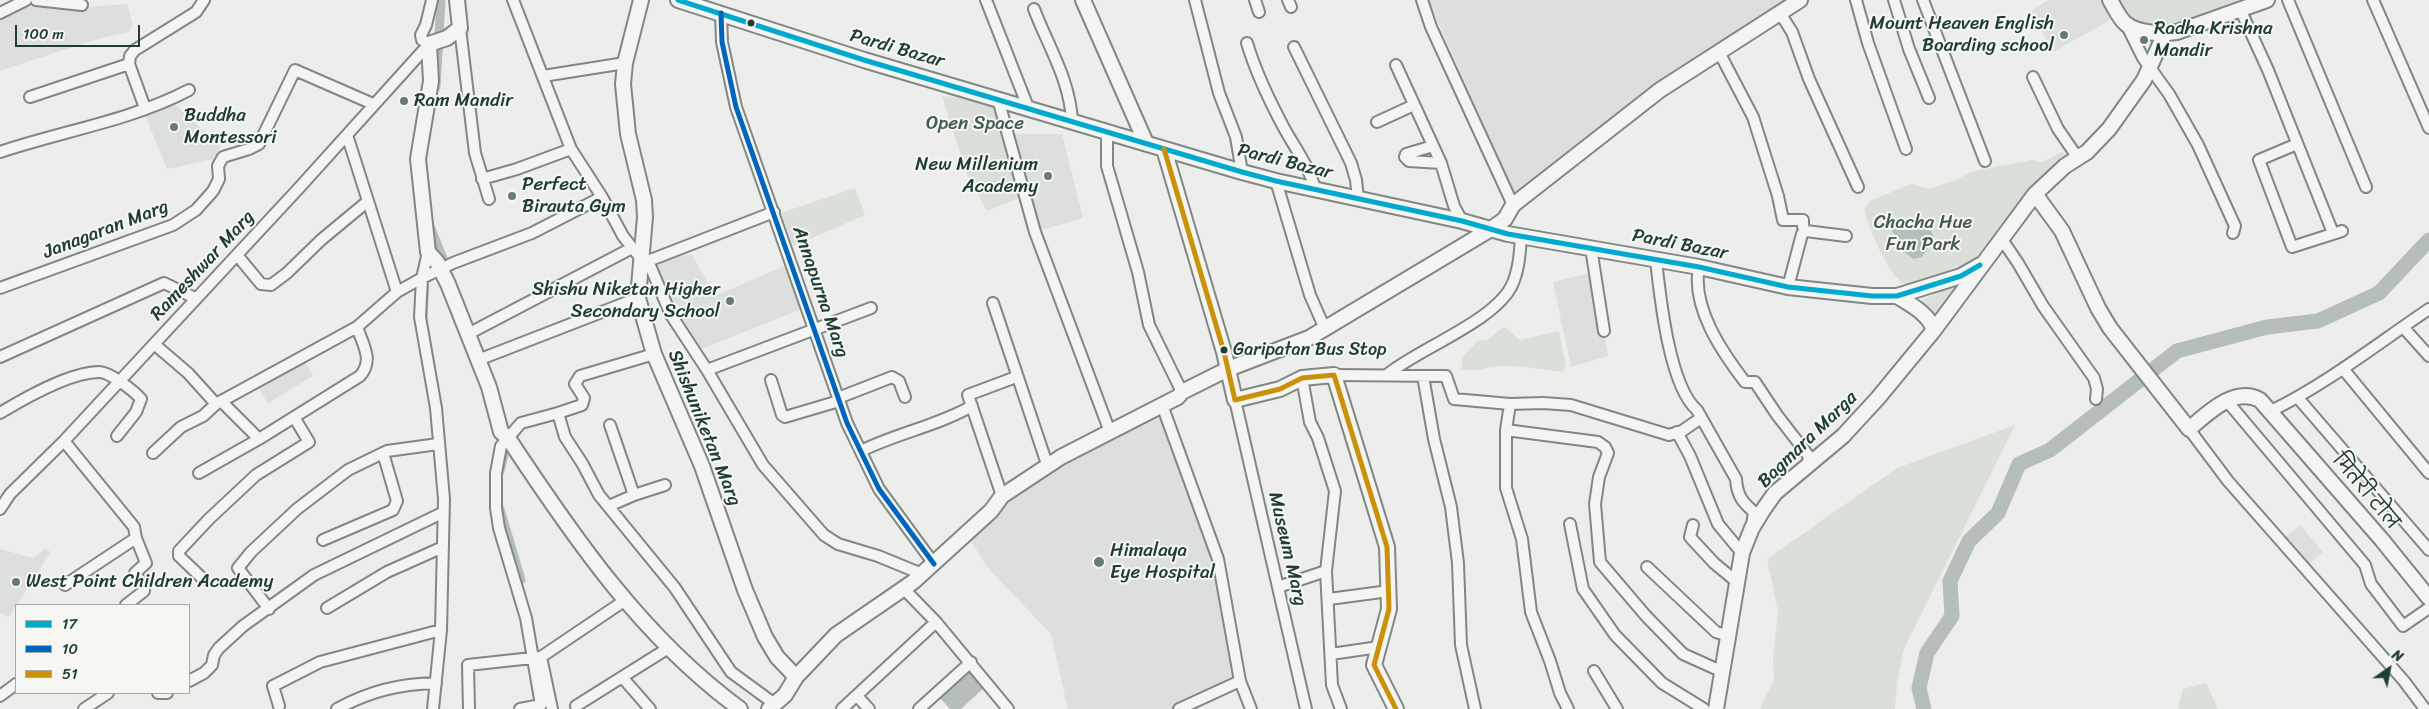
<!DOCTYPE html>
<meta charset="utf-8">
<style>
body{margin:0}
#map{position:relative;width:2429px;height:709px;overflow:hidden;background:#edeeeb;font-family:Sriracha,sans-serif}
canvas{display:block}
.legend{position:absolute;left:15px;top:604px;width:175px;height:90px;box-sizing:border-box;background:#f6f6f2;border:1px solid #a0aca6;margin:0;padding:6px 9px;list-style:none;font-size:15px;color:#1f3d34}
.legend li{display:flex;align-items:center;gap:10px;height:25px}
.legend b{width:25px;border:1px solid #a0aca6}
.north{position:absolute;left:2364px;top:644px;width:50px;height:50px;-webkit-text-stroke:4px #f6f6f2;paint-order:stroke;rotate:33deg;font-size:14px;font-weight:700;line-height:20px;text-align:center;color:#1f3d34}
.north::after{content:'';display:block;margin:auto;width:18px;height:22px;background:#1f3d34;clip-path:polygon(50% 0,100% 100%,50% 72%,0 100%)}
.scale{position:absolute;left:15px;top:25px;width:125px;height:22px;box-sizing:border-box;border:2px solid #1f3d34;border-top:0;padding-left:6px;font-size:15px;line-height:18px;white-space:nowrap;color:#1f3d34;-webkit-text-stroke:4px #f6f6f2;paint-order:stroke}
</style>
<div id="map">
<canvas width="2429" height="709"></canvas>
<ul class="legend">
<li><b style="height:6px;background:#00a9ce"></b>17</li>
<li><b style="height:6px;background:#0065bd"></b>10</li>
<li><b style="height:6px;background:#cc910a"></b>51</li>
</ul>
<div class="north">N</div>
<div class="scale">100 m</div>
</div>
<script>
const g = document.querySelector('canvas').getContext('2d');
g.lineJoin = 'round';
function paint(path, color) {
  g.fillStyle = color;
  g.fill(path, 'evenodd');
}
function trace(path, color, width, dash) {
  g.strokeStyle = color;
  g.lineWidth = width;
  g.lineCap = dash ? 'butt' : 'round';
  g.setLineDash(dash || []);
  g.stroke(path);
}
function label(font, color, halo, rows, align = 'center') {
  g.font = font + ' Sriracha,"Playpen Sans Deva",sans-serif';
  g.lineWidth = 4;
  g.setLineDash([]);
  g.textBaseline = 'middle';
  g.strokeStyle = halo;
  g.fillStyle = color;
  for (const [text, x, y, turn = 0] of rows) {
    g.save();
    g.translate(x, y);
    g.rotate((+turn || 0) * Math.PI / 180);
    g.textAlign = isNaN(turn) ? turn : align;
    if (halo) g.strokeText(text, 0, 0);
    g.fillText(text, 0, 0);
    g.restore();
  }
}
paint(new Path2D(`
 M1428 0H1789L1650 89 1519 195 1515 194Z
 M2048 0H2104L2116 17 2053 52 2031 11Z
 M32 2 73 8 127 4 133 25 129 32 97 39 0 71V15Z
 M175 104 221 147 213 159 167 169 144 113Z
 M1011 134H1062L1083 218 1038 231Z
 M692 255 715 296 786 265 802 309 697 351 683 343 649 268 680 256Z
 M1593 272 1608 356 1571 367 1553 282Z
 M304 360 313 376 268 403 257 387Z
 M1160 412 1213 555 1235 677 1233 680 1172 709H1068L1051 634 989 569 968 537 1000 508 1067 460Z
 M2300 525 2323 552 2305 567 2282 540Z
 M0 549 33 558 45 549 51 552 9 617 0 613Z`), '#dcdfdb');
paint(new Path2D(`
 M2115 0H2257C2224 11 2169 37 2135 23 2126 20 2120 8 2115 0Z
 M942 96 991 99 1021 197 987 211 968 177Z
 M2061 152 2069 155C2047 175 2026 195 2007 217 1996 230 1983 252 1971 262 1962 269 1913 290 1903 283 1886 272 1870 229 1864 210L1870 201 1906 186 1912 184 1929 189 1953 181 1974 171 2032 160 2043 162Z
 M855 188 865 215 793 246 781 213Z
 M1956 284 1958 287 1938 315 1933 316 1918 302Z
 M1504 327 1520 340 1559 331 1566 366 1562 372C1543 369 1523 366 1504 366 1490 366 1474 373 1461 369L1463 357 1477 341 1487 340Z
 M2015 425 1904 649 1897 683 1895 709H1760L1774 679 1773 659 1778 612 1767 559 1897 468Z
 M2206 683 2218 709H2178L2183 689Z`), '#dadfda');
paint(new Path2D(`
 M1897 224H1903L1906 229 1913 230 1916 227H1927L1933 234 1934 239 1922 257 1914 259 1901 250 1900 239 1892 232V229Z
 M973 667 987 685 961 709H950L940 698Z`), '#b6beb9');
trace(new Path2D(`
 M434 252 437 241
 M426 325 428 282
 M439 705V694`), '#b6beb9', 2.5);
trace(new Path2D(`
 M436 87 441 0
 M429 224 444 261
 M500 471 506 447
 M500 509 521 580`), '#b6beb9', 9);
trace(new Path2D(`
 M1924 709 1919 688 1927 653 1952 616 1950 581 1969 541 1998 513 2019 464 2050 450 2177 351 2267 327 2318 321 2379 293 2429 240`), '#b6beb9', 15);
const street = new Path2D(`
 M36 0 82 5
 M513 0 571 149 602 197 623 236 642 260 648 261 774 212
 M986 0 1028 107
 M1195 0 1219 93 1236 137 1242 172
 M1255 0 1259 12
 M1288 0 1291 7
 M1422 0 1431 27 1513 205
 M1856 0 1868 43 1906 149
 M1894 0 1909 49 1929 98
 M1923 0 1985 161
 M2288 0 2366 187
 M2373 0 2429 128
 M1034 9C1048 46 1070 80 1072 121
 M2241 11 2268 70 2333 233
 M0 13 26 0
 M721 13 722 42 736 107 847 423 879 489 934 564
 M1780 13 1792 32 1809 79 1858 187
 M2126 24 2143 58 2169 94 2198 145 2235 226 2233 233
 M460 28 475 153 489 199
 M1247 43C1256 73 1269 100 1284 128 1295 148 1309 166 1315 189
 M1294 47 1351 163 1356 180 1358 199
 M1719 52 1753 117 1778 196 1783 220H1803V227L1806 231
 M129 64 145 108
 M1396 65 1441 163 1454 206 1462 221
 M543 76 625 63
 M2033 77 2058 129 2078 158
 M30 97 129 64 130 56 135 50 196 12 204 0
 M998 99 1035 232 1110 432
 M1377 122 1414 105
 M1107 132V166L1138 272 1149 325 1182 392
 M2297 144 2259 160 2292 247 2342 231
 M1433 146 1406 154 1405 157 1409 161 1441 163
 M0 152C62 131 130 121 189 90
 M482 179 517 169 571 149
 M1276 181 1310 295 1325 329
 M2001 238 2018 263 2043 306 2094 378 2097 389 2096 399
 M1591 248 1604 331
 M237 255 261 284 271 285 287 273 321 240 368 201
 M1656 260C1660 296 1669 386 1697 410L1736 479C1737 495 1742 502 1754 512L1752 525
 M648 261 671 315 707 370
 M1699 267C1691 307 1722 352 1745 382H1755L1777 415 1808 455 1809 462
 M1788 287 1802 234 1806 231 1846 236
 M0 288 173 225 196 210 213 191 219 179 218 166 223 157 249 149 259 144 295 70 373 104
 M397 292 422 278 428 252
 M993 303 1048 467
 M871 308 707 370 763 465 824 535 838 544 878 556 922 574
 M2403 327 2429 356
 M468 334 632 248
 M154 344 188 373 216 404 357 327
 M0 357 164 283 195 298
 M478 360 638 298
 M2344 370 2429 473
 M1388 374C1420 348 1495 321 1512 285 1519 270 1520 252 1521 236
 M1334 375 1446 376 1454 399 1510 404 1506 430V488L1522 539 1531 612 1550 661 1560 693 1568 709
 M1423 376 1434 439 1451 507 1458 563 1461 645 1475 709
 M1302 378 1310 422 1318 438 1335 491 1326 571 1332 685 1341 709
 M771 380 782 415 785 417 839 401
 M838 398 892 377 899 381 905 397
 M2298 398 2429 550
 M1235 400 1306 709
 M2227 401 2365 565 2371 584 2403 626 2429 608
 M222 402 259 439
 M1510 404 1543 403 1571 405 1669 435 1682 431 1701 418
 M1162 405 1218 559 1240 681 1179 709
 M2271 411C2328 383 2377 344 2429 309
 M0 413C25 398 70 372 99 372 110 372 134 391 141 399L136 412 117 436
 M558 413 582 405 584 398 575 384 580 376 654 354
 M2189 429 2228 481 2404 681 2425 709
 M1506 430 1598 442 1605 447 1608 453 1599 477 1595 504 1600 562 1646 616 1683 654 1723 672
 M1677 432 1690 456 1718 524 1742 553
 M64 441 134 527 136 538 146 563 135 573 144 587V591L126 605
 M861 451C897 433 937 426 972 406
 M153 453 181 427 203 416 216 404
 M199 473 259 439 360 376C374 360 363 345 357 327L397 292 347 135
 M634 495 665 485
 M1002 496 968 395 1016 377
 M609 506 634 495 610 425
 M0 509 10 494 64 441 299 188 429 44 422 40 421 35 426 25 432 0
 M1570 524 1583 589 1615 635 1662 683 1704 709
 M1693 525 1690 537 1714 563 1737 582
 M323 540 393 510 397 501 383 453
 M1647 567 1716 632 1729 636
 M203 579 179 556V551L209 519 256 475 309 442 294 417
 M65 585 136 538
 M1278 587 1326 571
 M903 588 936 622 1008 709
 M1329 599 1389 591
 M327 608 387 572 443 547
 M269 609 238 568 251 552 297 509 348 470 387 451 438 444
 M1331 654 1379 647
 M541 657 552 709
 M1594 671 1617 709
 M622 677 650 709
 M189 681 204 673 212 665 214 655 219 648 243 626 314 575 442 513
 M1240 681 1251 709
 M158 693H167
 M0 696 16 684
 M857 696 869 709
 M279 706 273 686 320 662 441 630
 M576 706 670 647
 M84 709 108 693
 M337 709C370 691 399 684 436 683
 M433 709 441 630 444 499 436 408 420 317 422 278 453 263 532 233 602 197
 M469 709 468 665 541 657 624 601
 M520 709 541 705 526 618 499 528 496 508V473L501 446 521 423 558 413 565 437 582 463 599 495 675 588 731 672 776 705
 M842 709 936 622
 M919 709 971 662`);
const secondary = new Path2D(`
 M457 0 460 28 447 38 429 44 431 81 418 159 428 252 437 262 448 284 489 387 501 432 508 438C574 538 642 637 740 709
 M641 0 625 63 623 84 628 134 644 200 645 217 638 298 654 354 702 466 745 590 765 637 777 657 796 677
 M678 0 864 60 1242 172 1276 181 1462 221 1508 234 1699 267 1788 287 1872 296H1897L1961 276 1980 265
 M1083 0 1146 143
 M2110 0C2115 8 2119 18 2126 24 2139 34 2162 34 2177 32L2267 0
 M1164 149 1224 352 1235 400 1280 389 1302 378 1334 375 1387 547 1389 609 1374 665 1396 709
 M2035 194 2062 231 2098 308 2110 328 2189 429C2208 413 2235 386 2260 400L2382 540 2429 598
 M1897 296C1911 305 1928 313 1934 330
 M769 709 785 695 796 677 836 635 913 582 991 511 1002 496 1061 457 1178 397 1182 392 1228 369 1309 338 1491 229 1505 219 1513 205 1660 90 1800 0
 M1716 709 1742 553 1752 528 1763 510 1775 493 1843 436 1878 398 1934 330 2035 194 2065 166 2087 152 2109 129 2144 80 2165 33`);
trace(street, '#818784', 14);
trace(secondary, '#818784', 18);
trace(street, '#f4f4f2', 10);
trace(secondary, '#f4f4f2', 14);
trace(new Path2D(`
 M678 0 864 60 1242 172 1276 181 1462 221 1508 234 1699 267 1788 287 1872 296H1897L1961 276 1980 265`), '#00a9ce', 5);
trace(new Path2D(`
 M721 13 722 42 736 107 847 423 879 489 934 564`), '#0065bd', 5);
trace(new Path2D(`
 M1164 149 1224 352 1235 400 1280 389 1302 378 1334 375 1387 547 1389 609 1374 665 1396 709`), '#cc910a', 5);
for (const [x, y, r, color] of [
 [751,23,4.5,"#1f3d34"],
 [2064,35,5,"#677b74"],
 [2144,40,5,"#677b74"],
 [404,101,5,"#677b74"],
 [174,127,5,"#677b74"],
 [1048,176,5,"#677b74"],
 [512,196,5,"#677b74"],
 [730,301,5,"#677b74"],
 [1224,350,4.5,"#1f3d34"],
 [1099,562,6,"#677b74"],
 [16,582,5,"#677b74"]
]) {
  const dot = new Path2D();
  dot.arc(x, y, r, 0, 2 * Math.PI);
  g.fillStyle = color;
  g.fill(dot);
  trace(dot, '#f6f6f2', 2);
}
label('18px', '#1f3d34', '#f6f6f2', [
 ["Garipatan Bus Stop",1233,350]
], 'left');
label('19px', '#1f3d34', '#f6f6f2', [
 ["Mount Heaven English",2054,24,"right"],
 ["Boarding school",2054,46,"right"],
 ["Radha Krishna",2154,29],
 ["Mandir",2154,51],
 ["Ram Mandir",414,101],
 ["Buddha",184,116],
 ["Montessori",184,138],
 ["New Millenium",1038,165,"right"],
 ["Academy",1038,187,"right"],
 ["Perfect",522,185],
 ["Birauta Gym",522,207],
 ["Shishu Niketan Higher",720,290,"right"],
 ["Secondary School",720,312,"right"],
 ["Himalaya",1110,551],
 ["Eye Hospital",1110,573],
 ["West Point Children Academy",26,582]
], 'left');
label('19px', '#1f3d34', '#f6f6f2', [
 ["Pardi Bazar",897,49,16],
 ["Pardi Bazar",1285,162,14],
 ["Janagaran Marg",106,230,-21],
 ["Pardi Bazar",1680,245,11],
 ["Rameshwar Marg",203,266,-47],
 ["Annapurna Marg",820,292,71],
 ["Shishuniketan Marg",704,428,68],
 ["Bagmara Marga",1808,440,-44],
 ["मितेरी टोल",2365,492,50],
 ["Museum Marg",1287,549,77]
]);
label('19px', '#415b52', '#f6f6f2', [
 ["Open Space",975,124],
 ["Chacha Hue",1923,223],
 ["Fun Park",1923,245]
]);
</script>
